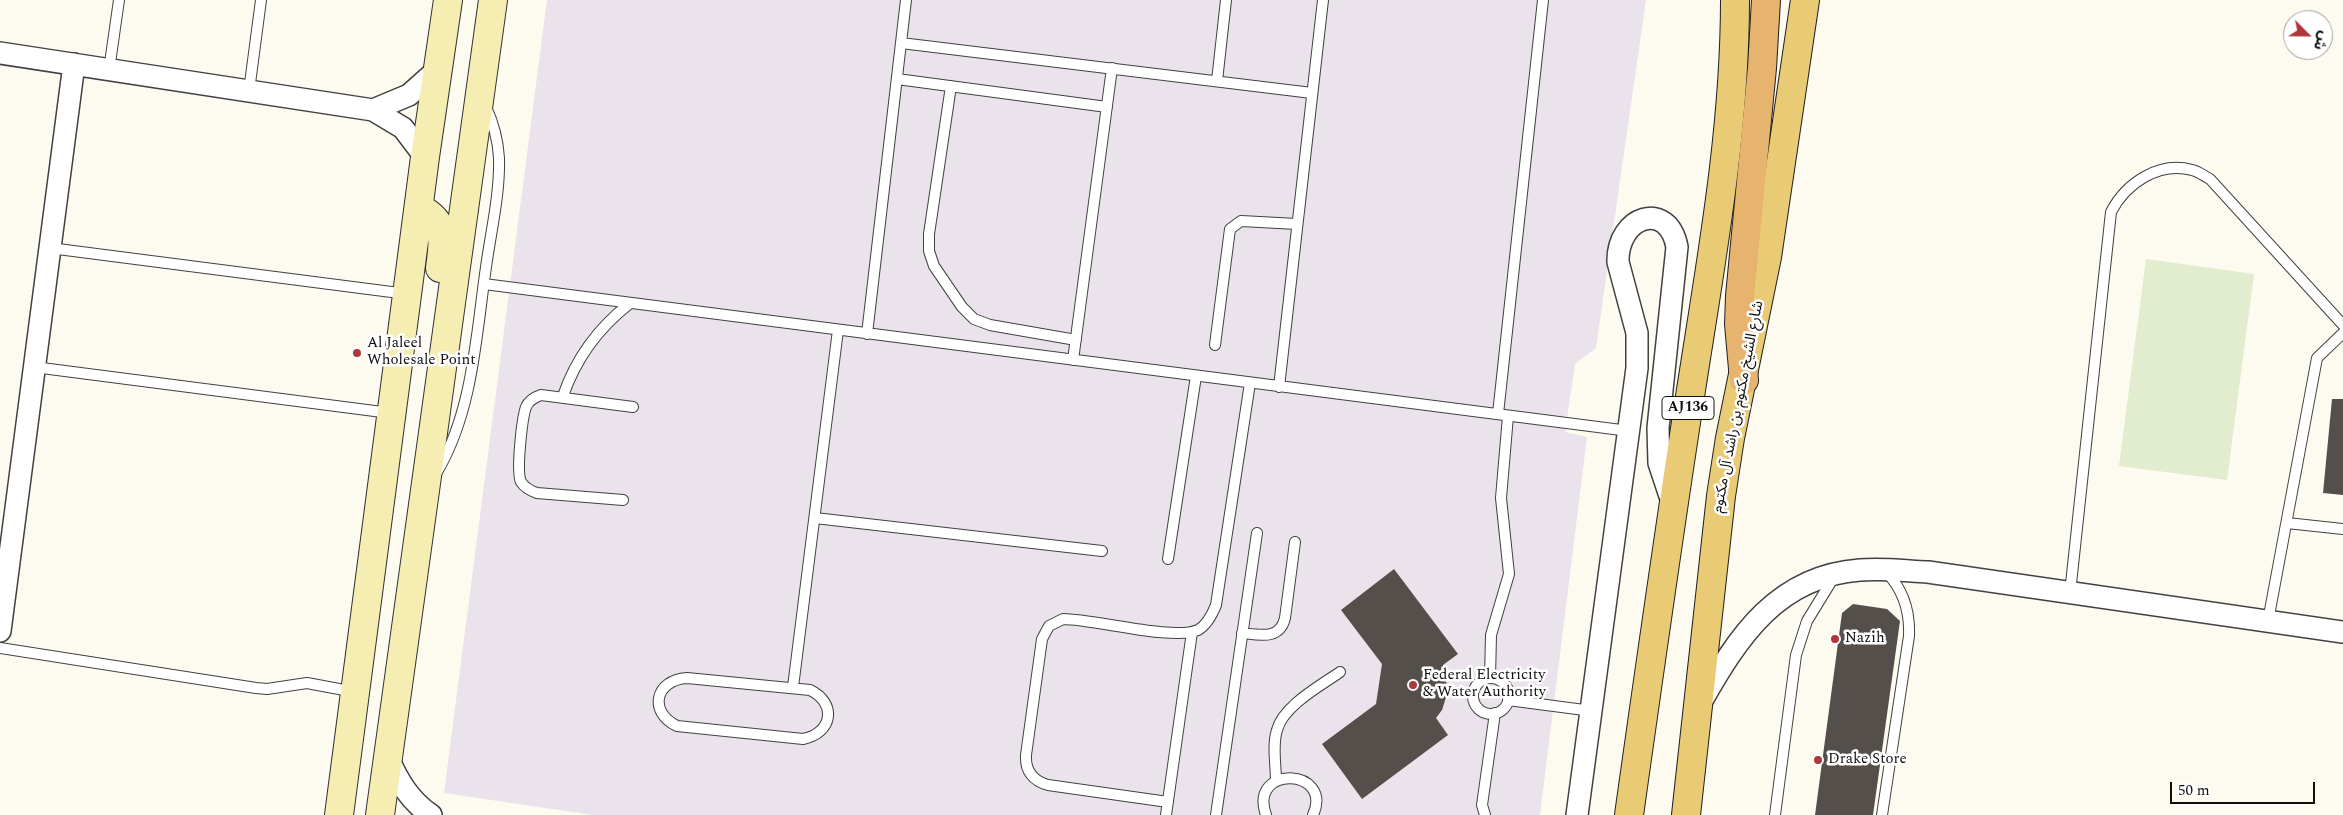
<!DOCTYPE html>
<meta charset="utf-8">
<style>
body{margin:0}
#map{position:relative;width:2343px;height:815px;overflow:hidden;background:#fdfaf0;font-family:Spectral,"Noto Sans Arabic",serif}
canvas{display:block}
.north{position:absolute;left:2283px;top:10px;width:50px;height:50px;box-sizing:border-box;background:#fff;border:1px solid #9f9f9f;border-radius:50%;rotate:113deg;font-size:14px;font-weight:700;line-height:20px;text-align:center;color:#0e0e0e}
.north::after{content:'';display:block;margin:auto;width:18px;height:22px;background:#ae363d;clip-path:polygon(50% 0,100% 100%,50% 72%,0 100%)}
.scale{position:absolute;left:2170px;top:782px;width:145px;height:22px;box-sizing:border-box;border:2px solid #0e0e0e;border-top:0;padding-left:6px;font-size:15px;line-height:18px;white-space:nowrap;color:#0e0e0e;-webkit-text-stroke:4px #fff;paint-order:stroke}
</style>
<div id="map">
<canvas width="2343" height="815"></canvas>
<div class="north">ش</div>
<div class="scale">50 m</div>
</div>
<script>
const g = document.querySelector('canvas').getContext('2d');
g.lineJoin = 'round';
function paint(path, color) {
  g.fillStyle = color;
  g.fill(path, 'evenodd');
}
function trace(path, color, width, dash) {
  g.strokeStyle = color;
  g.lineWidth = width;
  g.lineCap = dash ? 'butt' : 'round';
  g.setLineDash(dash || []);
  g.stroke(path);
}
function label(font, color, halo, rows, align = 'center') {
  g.font = font + ' Spectral,"Noto Sans Arabic",serif';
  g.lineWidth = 5;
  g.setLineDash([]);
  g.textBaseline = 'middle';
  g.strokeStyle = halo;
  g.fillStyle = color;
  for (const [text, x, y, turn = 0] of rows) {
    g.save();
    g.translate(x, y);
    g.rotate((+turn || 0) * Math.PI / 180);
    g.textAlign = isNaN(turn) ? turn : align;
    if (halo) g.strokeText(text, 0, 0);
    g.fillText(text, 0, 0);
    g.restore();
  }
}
paint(new Path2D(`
 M547 0H1646L1596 348 1575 364 1565 432 1587 437 1540 815H593L444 793Z`), '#eae3eb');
paint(new Path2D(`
 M2146 259 2254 274 2227 480 2119 466Z`), '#e2ecce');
paint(new Path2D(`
 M2332 399H2343V495L2323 493Z
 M1394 569 1458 654 1443 665 1448 691 1442 710 1436 718 1448 735 1362 799 1322 744 1376 704 1382 664 1341 610Z
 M1853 604 1887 609 1900 621 1873 815H1815L1842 613Z`), '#554f4b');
const service = new Path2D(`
 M901 43 1312 93
 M109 70 119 0
 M897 79 1107 107
 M1217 81 1226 0
 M951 86 929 234V251L934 266 962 307 974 319 990 325 1076 340
 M249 91 261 0
 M50 248 407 294
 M484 284 1629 431
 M867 334 906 0
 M1215 345 1230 229 1241 221 1297 224
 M1073 360 1112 68
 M34 367 390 413
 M1279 387 1323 0
 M563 396C576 358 597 329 629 304
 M1498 414 1543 0
 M437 472C473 411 476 336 486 267 491 231 500 194 499 158 498 141 493 122 486 107
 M623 500 537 493C531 491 525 488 521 482 516 472 522 418 526 407 529 400 535 397 541 395L633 407
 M815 518 1102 551
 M2287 523 2343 529
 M1168 559 1196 376
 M2070 593 2111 212C2126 183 2159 161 2192 170 2198 171 2204 176 2210 179L2343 325
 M2268 621 2317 358 2343 333
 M1242 633C1260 635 1280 640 1285 618L1295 542
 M0 648 256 688 267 689 307 683 355 692
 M687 678 810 690C837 703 833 733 803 739L677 726C648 712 655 680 687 678Z
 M1490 678 1491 635 1509 574 1501 498 1508 416
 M1473 696a18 18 0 1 1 36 0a18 18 0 1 1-36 0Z
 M793 687 838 330
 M1508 700 1592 711
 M1276 781C1276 765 1272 745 1277 730 1283 706 1320 686 1340 672
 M1168 802 1048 785C1033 781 1025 771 1026 755L1042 639 1049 626 1063 619C1094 619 1174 641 1198 630 1207 625 1212 615 1216 605L1250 383
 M1166 815 1192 632
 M1216 815 1257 533
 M1266 815C1248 764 1334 768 1313 815
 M1485 815 1482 805 1495 713
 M1775 815 1796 655 1807 621 1834 577
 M1882 815 1909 636C1910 611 1904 590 1886 572`);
const minor = new Path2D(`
 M0 53 373 110 403 128 425 157
 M373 110 409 95 437 70
 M0 631 74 64
 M1701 702C1738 637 1777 576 1860 570 1882 568 1906 571 1928 572L2343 632
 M388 758C398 781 410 801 431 815
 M1577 815 1637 368V333L1618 262C1617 216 1668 199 1677 247L1658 428 1659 463 1673 505`);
const secondary = new Path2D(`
 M419 208C447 222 444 241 440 268
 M339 815 425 157 448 0
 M380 815 493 0`);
const primary = new Path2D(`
 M1629 815C1649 673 1669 531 1691 390 1711 261 1735 131 1735 0
 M1686 815 1721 496 1730 438 1767 257 1805 0`);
const trunk = new Path2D(`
 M1744 380 1739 324 1740 296 1762 68 1766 0`);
trace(service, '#414141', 12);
trace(minor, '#414141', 24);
trace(secondary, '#303030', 30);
trace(primary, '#1f1f1f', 30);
trace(trunk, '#1f1f1f', 30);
trace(service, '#fff', 10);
trace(minor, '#fff', 21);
trace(secondary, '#f6edb3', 28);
trace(primary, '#e9ca75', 28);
trace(trunk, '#e6b46e', 28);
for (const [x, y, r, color] of [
 [357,353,5,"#ae363d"],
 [1835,639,5,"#ae363d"],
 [1413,685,5,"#ae363d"],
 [1818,760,5,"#ae363d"]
]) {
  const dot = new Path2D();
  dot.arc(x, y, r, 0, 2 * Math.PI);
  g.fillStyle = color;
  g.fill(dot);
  trace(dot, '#fff', 2);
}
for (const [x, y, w] of [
 [1688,408,52]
]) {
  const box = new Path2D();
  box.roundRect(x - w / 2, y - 11.5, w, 23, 4);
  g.fillStyle = '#fff';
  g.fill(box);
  trace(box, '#0e0e0e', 1);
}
label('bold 14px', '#0e0e0e', null, [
 ["AJ136",1688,408]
]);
label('15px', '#0e0e0e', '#fff', [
 ["Al Jaleel",367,344],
 ["Wholesale Point",367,361],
 ["Nazih",1845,639],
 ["Federal Electricity",1423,676],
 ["& Water Authority",1423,693],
 ["Drake Store",1828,760]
], 'left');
label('15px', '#0e0e0e', '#fff', [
 ["شارع الشيخ مكتوم بن راشد آل مكتوم",1739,407,-79]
]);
</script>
